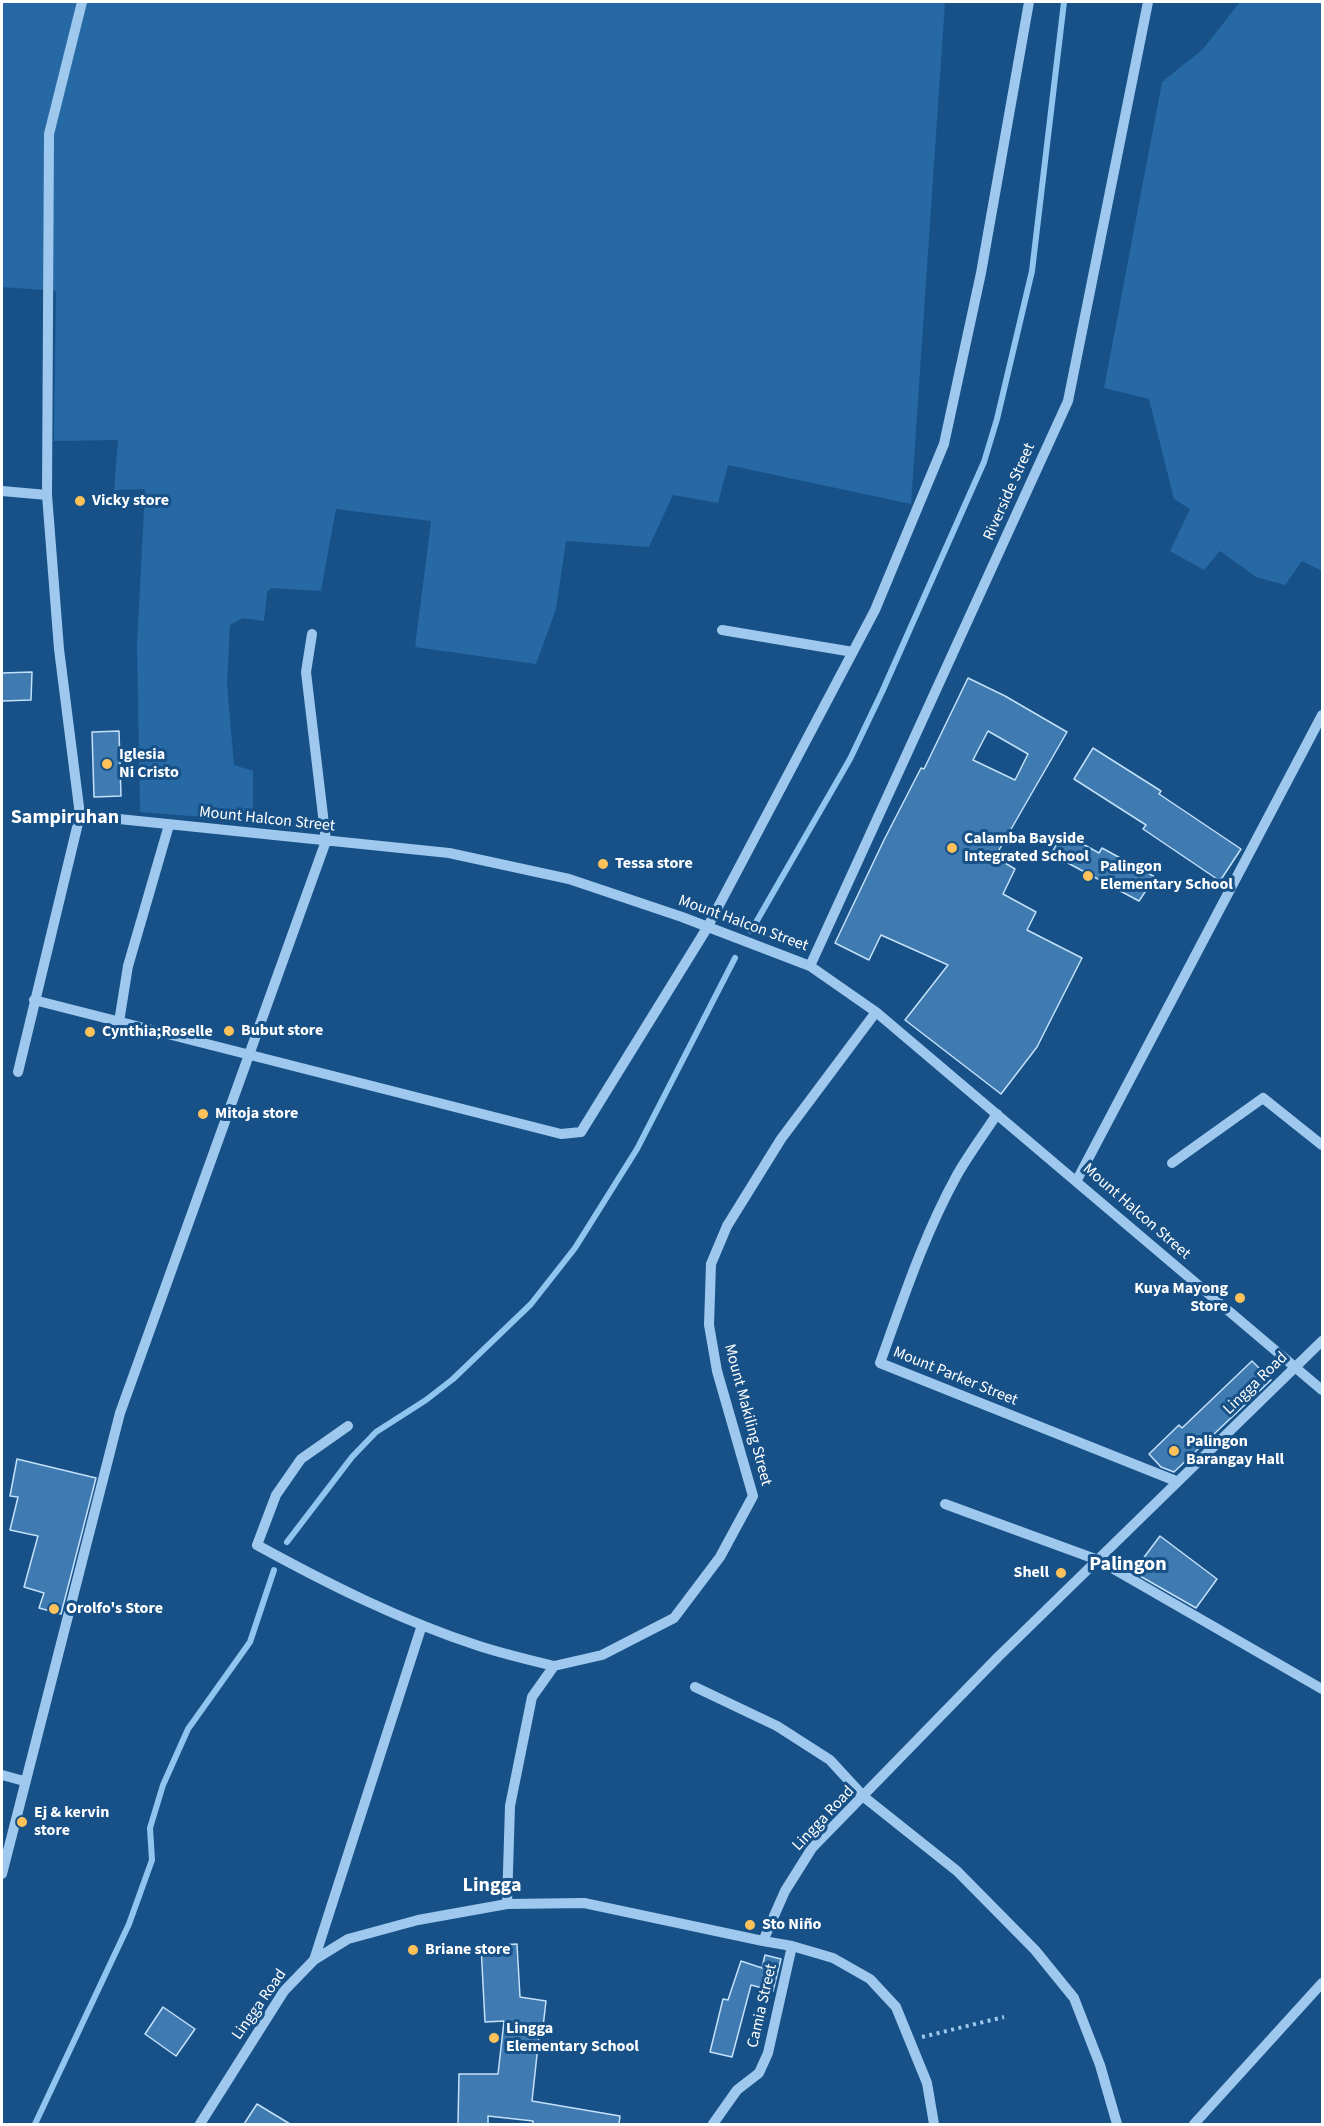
<!DOCTYPE html>
<meta charset="utf-8">
<style>
body{margin:0}
#map{position:relative;width:1324px;height:2126px;overflow:hidden;background:#175187;font-family:"Source Sans 3",sans-serif}
canvas{display:block}
.frame{position:absolute;inset:0;border:3px solid #fff;pointer-events:none}
</style>
<div id="map">
<canvas width="1324" height="2126"></canvas>
<div class="frame"></div>
</div>
<script>
const g = document.querySelector('canvas').getContext('2d');
g.lineJoin = 'round';
function paint(path, color) {
  g.fillStyle = color;
  g.fill(path, 'evenodd');
}
function trace(path, color, width, dash) {
  g.strokeStyle = color;
  g.lineWidth = width;
  g.lineCap = dash ? 'butt' : 'round';
  g.setLineDash(dash || []);
  g.stroke(path);
}
function label(font, color, halo, rows, align = 'center') {
  g.font = font + ' "Source Sans 3",sans-serif';
  g.lineWidth = 6;
  g.setLineDash([]);
  g.textBaseline = 'middle';
  g.strokeStyle = halo;
  g.fillStyle = color;
  for (const [text, x, y, turn = 0] of rows) {
    g.save();
    g.translate(x, y);
    g.rotate((+turn || 0) * Math.PI / 180);
    g.textAlign = isNaN(turn) ? turn : align;
    if (halo) g.strokeText(text, 0, 0);
    g.fillText(text, 0, 0);
    g.restore();
  }
}
paint(new Path2D(`
 M2 2H945L911 504 728 465 718 503 673 495 649 547 566 541 556 609 536 664 415 647 431 521 336 509 321 591 271 588 267 592 264 621 243 618 230 625 227 684 234 765 253 771V821L140 812 137 646 145 489 114 490 118 440 54 441 56 291 2 287Z
 M1240 2H1322V571L1302 561 1285 585 1256 577 1220 551 1204 570 1170 551 1190 509 1174 499 1149 399 1104 388 1162 82 1203 49Z`), '#2669a5');
trace(new Path2D(`
 M751 931 850 759 882 692 984 462 997 419 1032 271 1064 2
 M287 1542 352 1457 376 1432 426 1400 453 1379 531 1304 575 1248 637 1149 735 958
 M35 2124 129 1924 152 1860 150 1828 163 1785 188 1729 250 1642 274 1570`), '#90c5f0', 6);
const building = new Path2D(`
 M32 672 31 700 2 701V673Z
 M968 678 1005 696 1067 732 995 857 1015 869 1003 894 1036 912 1027 930 1082 958 1037 1047 1001 1094 905 1020 948 965 881 935 869 960 835 943 884 840 921 768 924 769ZM988 731 1028 754 1015 780 973 760Z
 M119 731 121 796 94 797 92 732Z
 M1093 748 1161 791 1159 794 1241 849 1220 881 1143 829 1146 825 1074 779Z
 M1063 833 1099 853 1102 848 1155 877 1139 901 1051 854Z
 M1252 1361 1271 1380 1174 1472 1161 1467 1149 1454 1179 1425 1182 1428Z
 M17 1459 96 1478 61 1614 39 1608 44 1593 24 1587 38 1536 10 1530 18 1497 10 1496Z
 M1160 1536 1217 1579 1196 1608 1133 1572Z
 M517 1944 520 1997 546 2001 543 2027H540L532 2101 620 2116 619 2124H533V2121L488 2116V2124H458L459 2074H498L504 2021 485 2022 481 1946Z
 M765 1955 781 1959 773 1991 751 1985 732 2057 710 2052 723 1999 728 2000 741 1961 762 1968Z
 M163 2007 195 2029 176 2056 145 2034Z
 M257 2104 290 2124H244Z`);
paint(building, '#3f7bb1');
trace(building, '#c3e1fa', 1.5);
trace(new Path2D(`
 M922 2037 1004 2017`), '#9ec8ee', 4, [3, 4.5]);
trace(new Path2D(`
 M2 491 47 495
 M722 630 853 652
 M80 815 449 853 569 879 682 917 810 966 876 1012 1322 1390
 M810 966 1068 401 1148 2
 M34 1000 561 1134 581 1132 707 928 875 610 944 444 981 273 1029 2
 M119 1022 128 966 169 825
 M18 1072 80 815 59 649 47 495 49 134 82 2
 M997 1114C984 1134 969 1154 957 1175 924 1235 903 1299 880 1363L1176 1481
 M1172 1163 1263 1098 1322 1145
 M1077 1180 1322 715
 M348 1426 301 1459 276 1495 257 1545C328 1584 402 1621 479 1646 504 1654 529 1660 554 1666
 M945 1504 1098 1560 1322 1689
 M695 1687 777 1726 830 1760 864 1797 957 1871 1035 1950 1074 1998 1100 2065 1117 2124
 M2 1775 24 1781
 M2 1874 120 1413 326 841 306 672 312 634
 M507 1904 510 1806 532 1697 554 1666 602 1655 674 1618 720 1557 753 1496 717 1371 709 1325 711 1264 727 1226 781 1139 876 1012
 M763 1941 792 1946 833 1958 870 1979 896 2007 927 2083 934 2124
 M314 1960 422 1625
 M200 2124 284 1991 314 1960 348 1939 418 1920 507 1904 584 1903 763 1941 785 1891 812 1848 998 1657 1322 1341
 M713 2124 737 2090 759 2073 768 2053 792 1946
 M1194 2124 1322 1983`), '#9ec8ee', 10);
for (const [x, y, r, color] of [
 [80,501,6,"#ffc25a"],
 [107,764,6,"#ffc25a"],
 [952,848,6,"#ffc25a"],
 [603,864,6,"#ffc25a"],
 [1088,876,6,"#ffc25a"],
 [229,1031,6,"#ffc25a"],
 [90,1032,6,"#ffc25a"],
 [203,1114,6,"#ffc25a"],
 [1240,1298,6,"#ffc25a"],
 [1174,1451,6,"#ffc25a"],
 [1061,1573,6,"#ffc25a"],
 [54,1609,6,"#ffc25a"],
 [22,1822,6,"#ffc25a"],
 [750,1925,6,"#ffc25a"],
 [413,1950,6,"#ffc25a"],
 [494,2038,6,"#ffc25a"]
]) {
  const dot = new Path2D();
  dot.arc(x, y, r, 0, 2 * Math.PI);
  g.fillStyle = color;
  g.fill(dot);
  trace(dot, '#175187', 2);
}
label('16px', '#fff', '#175187', [
 ["Riverside Street",1010,492,-66],
 ["Mount Halcon Street",267,820,6],
 ["Mount Halcon Street",743,924,20],
 ["Mount Halcon Street",1136,1212,41],
 ["Mount Parker Street",955,1377,22],
 ["Lingga Road",1256,1384,-44],
 ["Mount Makiling Street",747,1415,75],
 ["Lingga Road",824,1819,-47],
 ["Lingga Road",260,2005,-55],
 ["Camia Street",763,2006,-77]
]);
label('bold 16px', '#fff', '#175187', [
 ["Vicky store",92,501],
 ["Iglesia",119,755],
 ["Ni Cristo",119,773],
 ["Calamba Bayside",964,839],
 ["Integrated School",964,857],
 ["Tessa store",615,864],
 ["Palingon",1100,867],
 ["Elementary School",1100,885],
 ["Bubut store",241,1031],
 ["Cynthia;Roselle",102,1032],
 ["Mitoja store",215,1114],
 ["Kuya Mayong",1228,1289,"right"],
 ["Store",1228,1307,"right"],
 ["Palingon",1186,1442],
 ["Barangay Hall",1186,1460],
 ["Shell",1049,1573,"right"],
 ["Orolfo's Store",66,1609],
 ["Ej & kervin",34,1813],
 ["store",34,1831],
 ["Sto Niño",762,1925],
 ["Briane store",425,1950],
 ["Lingga",506,2029],
 ["Elementary School",506,2047]
], 'left');
label('bold 20px', '#fff', '#175187', [
 ["Sampiruhan",65,819],
 ["Palingon",1128,1566],
 ["Lingga",492,1887]
]);
</script>
